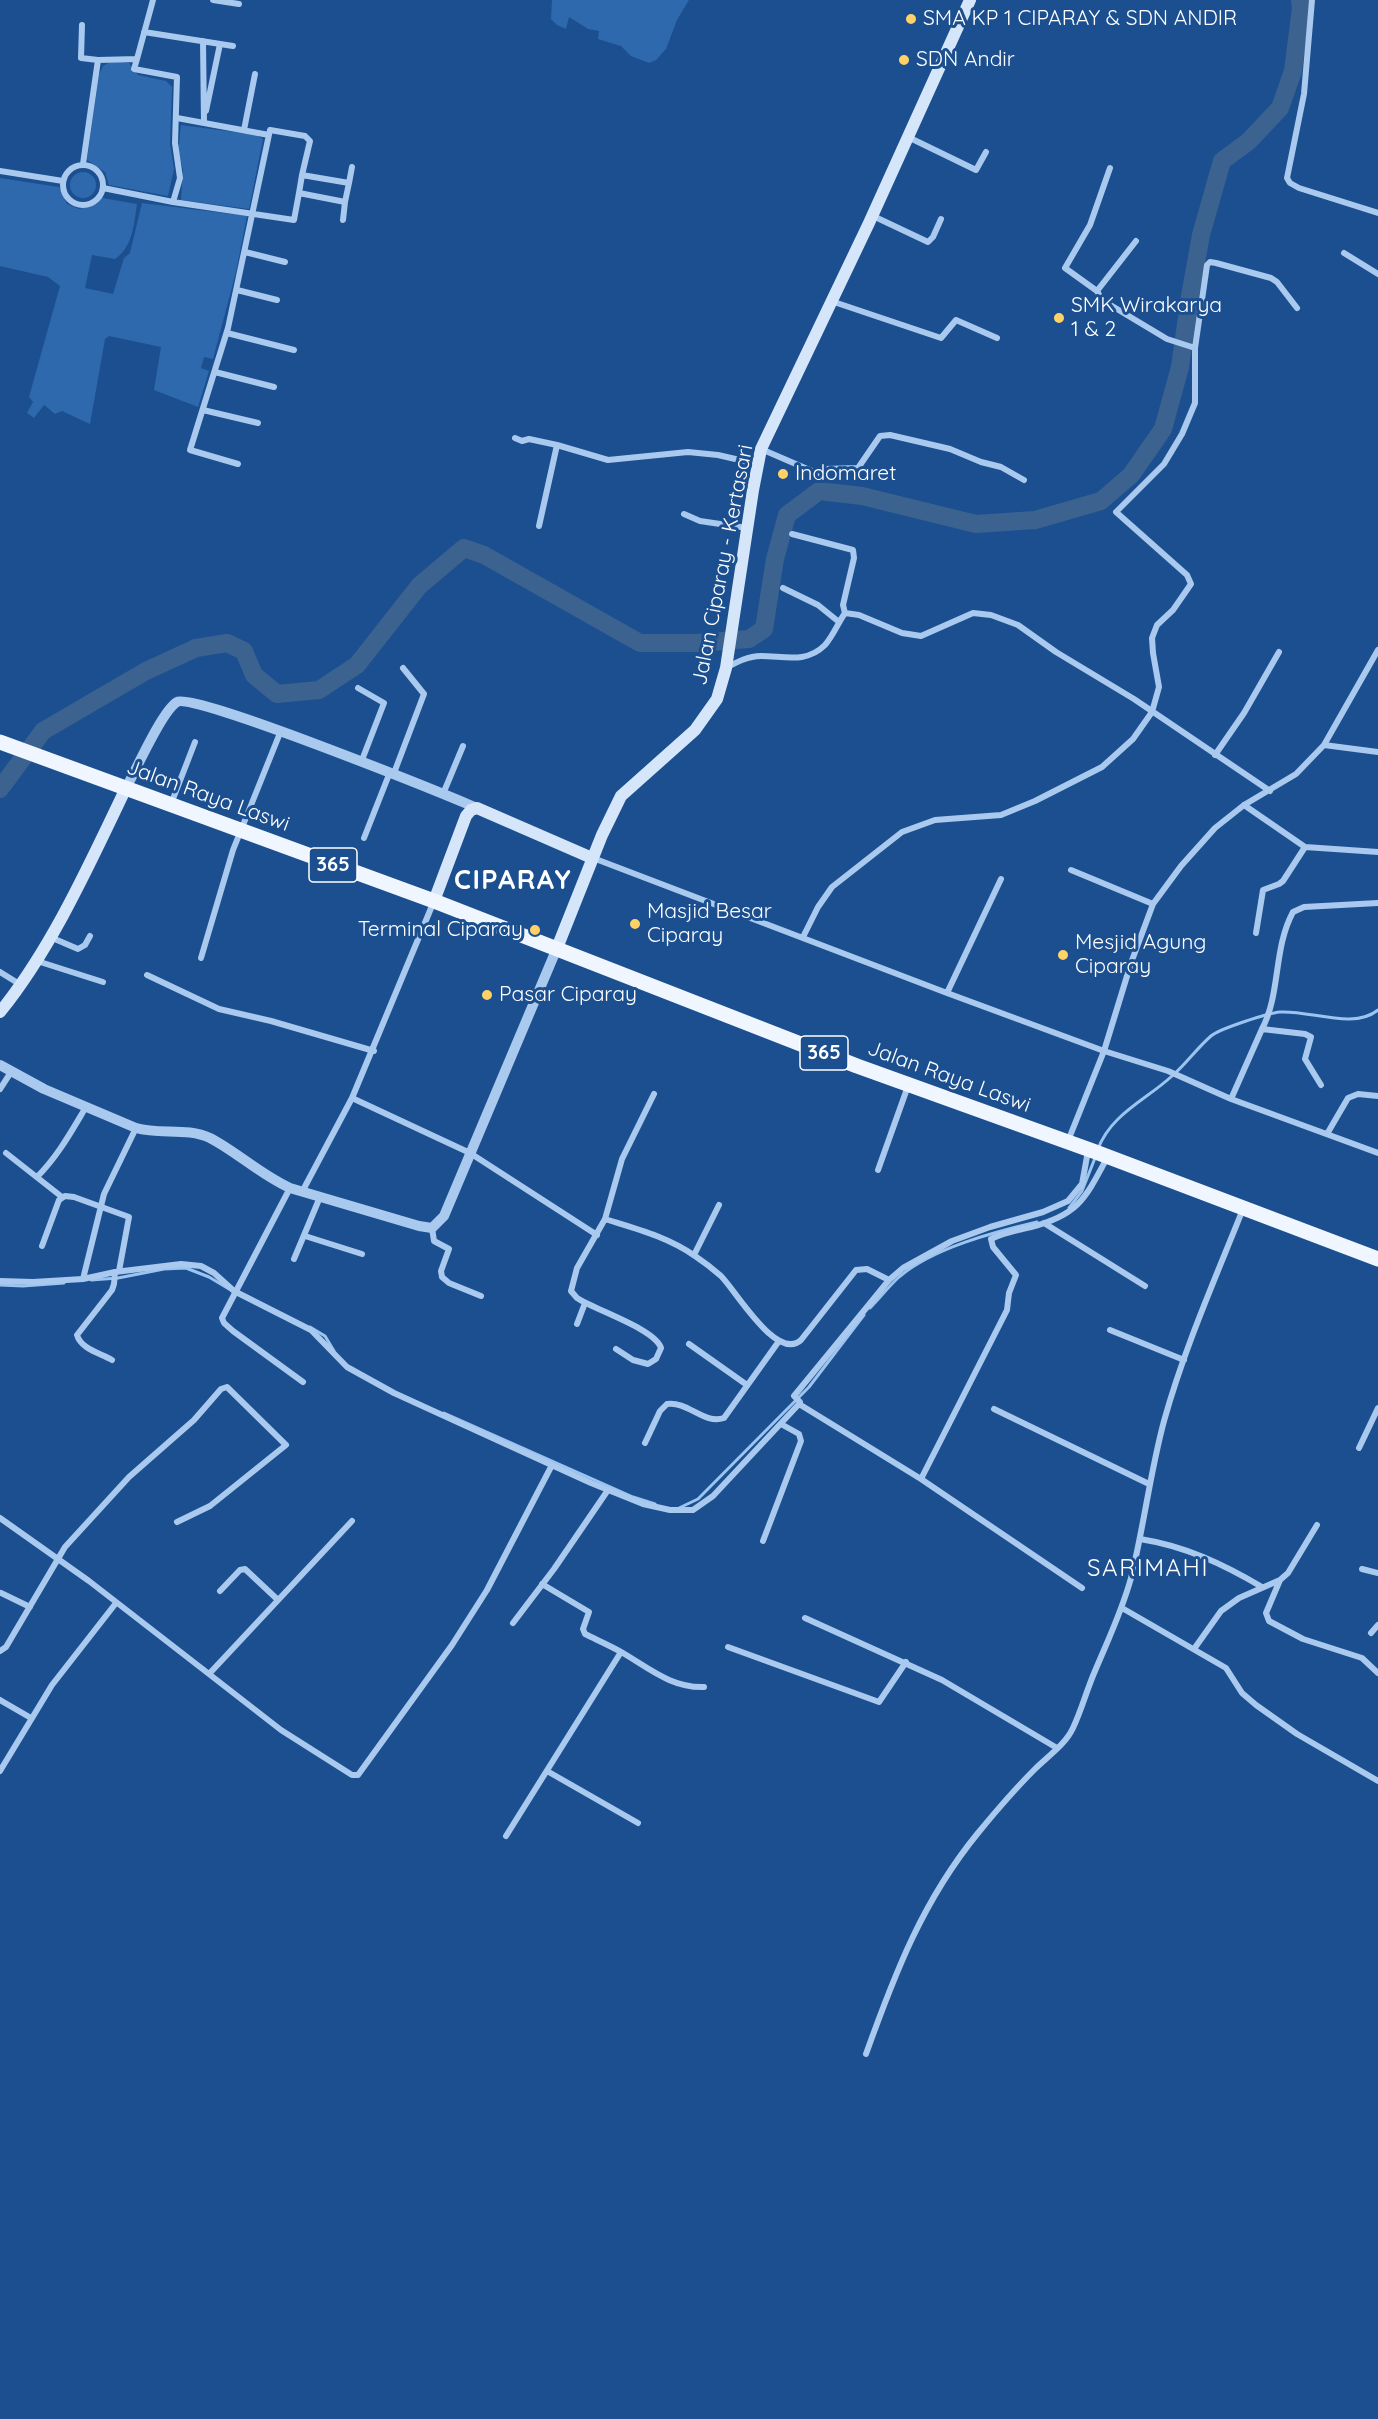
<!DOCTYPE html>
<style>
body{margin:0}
canvas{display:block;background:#1b4f8f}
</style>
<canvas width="1378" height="2419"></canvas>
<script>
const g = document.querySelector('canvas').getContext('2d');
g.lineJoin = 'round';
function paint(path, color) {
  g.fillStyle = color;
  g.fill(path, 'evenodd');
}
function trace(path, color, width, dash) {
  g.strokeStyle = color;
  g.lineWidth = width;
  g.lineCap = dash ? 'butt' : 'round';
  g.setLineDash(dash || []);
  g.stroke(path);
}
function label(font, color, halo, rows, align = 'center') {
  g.font = font + ' Quicksand,sans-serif';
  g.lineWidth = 6;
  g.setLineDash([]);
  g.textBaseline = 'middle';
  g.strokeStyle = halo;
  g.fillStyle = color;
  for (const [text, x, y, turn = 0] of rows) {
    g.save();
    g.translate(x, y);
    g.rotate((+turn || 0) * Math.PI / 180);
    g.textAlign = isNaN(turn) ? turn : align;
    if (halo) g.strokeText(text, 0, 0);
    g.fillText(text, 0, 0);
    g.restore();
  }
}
paint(new Path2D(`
 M552 0H689L677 20 666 49 656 60 649 63 631 56 621 46 598 39 599 31 588 29 569 17 566 29 557 25 551 19Z
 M113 60 129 63 138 75 166 81 172 87 170 144 174 169 168 196 109 185 105 172 87 160 99 75 103 66Z
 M181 125 256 135 263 139 249 209 181 200 183 170 178 151Z
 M70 185a13 13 0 1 1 26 0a13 13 0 1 1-26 0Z
 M0 178 59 187 67 204 79 209 97 204 102 198 137 204C134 223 133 247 115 259L92 255 85 288 113 294 124 258 130 253 142 203 247 216 236 272 213 359 204 357 201 368 209 371 198 407 154 390 161 347 109 336 105 339 90 424 62 411 55 414 44 405 34 418 27 413 33 402 29 397 60 286 48 277 0 266Z`), '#2e69ad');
trace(new Path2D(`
 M1098 1149C1111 1114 1146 1100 1172 1076 1186 1064 1197 1048 1211 1036 1219 1029 1268 1013 1280 1012 1310 1010 1354 1030 1378 1010
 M1069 1208 1082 1191 1095 1158
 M91 1280 118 1278 164 1269 186 1268 209 1277 229 1289
 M0 1285 23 1286 64 1283
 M870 1308C880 1298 889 1286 899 1277 933 1248 994 1232 1037 1222
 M310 1327 325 1336 334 1351
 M444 1413 633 1497 655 1504
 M679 1508 698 1499 809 1387 864 1315`), '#9cc4f0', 3);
trace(new Path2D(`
 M0 789 43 731 146 671 196 648 227 643 244 651 254 675 277 694 319 690 357 665 419 586 464 548 484 555 640 643H697L749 639 764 629 775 559 787 515 819 491 862 496 976 524 1035 520 1101 501 1131 475 1163 429 1180 367 1190 296 1201 235 1222 161 1249 141 1280 108 1293 71 1301 8 1300 0`), '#3c6290', 18);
trace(new Path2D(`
 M213 0 239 4
 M1312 0 1304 94 1287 178 1290 183 1299 188 1378 213
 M82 25 81 58 98 60
 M144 32 233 46
 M203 41 204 123
 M137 59 134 69 177 77 175 143 180 178 173 202
 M206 111 220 44
 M177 118 269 135
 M244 130 255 74
 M908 137 976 170 986 152
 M83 164 98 60 137 59 153 0
 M63 185a20 20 0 1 1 40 0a20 20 0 1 1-40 0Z
 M0 171 63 181
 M349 183 352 167
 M103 188 173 202 294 220 299 193 345 202 349 183 302 175 299 193
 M873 216 928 242 933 237 941 219
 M343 220 345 202
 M1136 241 1097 291 1102 300 1167 339 1195 348
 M245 252 285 262
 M1344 253 1378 274
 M237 290 277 300
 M1097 291 1065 268 1090 225 1110 168
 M831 301 941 338 956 320 997 338
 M227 333 294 350
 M215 372 274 387
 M203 410 258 423
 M515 438 522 441 529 439 557 445 608 460 688 452 718 455 757 464
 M761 449 819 474 825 469 858 468 880 436 890 435 950 449 981 462 1001 467 1024 480
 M238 464 190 450 228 328 270 130 305 136 310 141 302 175
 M684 514 700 521 747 528
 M539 526 557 445
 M792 534 853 550 854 558 843 605 845 613
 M783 588 818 605 839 622
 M726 668C737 662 748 656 761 656 784 656 806 664 825 645 833 636 838 623 845 613L859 615 902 633 921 636 973 613 991 615 1018 625 1056 652 1134 699 1270 791
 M358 688 384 703 362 760
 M1324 745 1378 752
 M1215 755 1244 713 1279 652
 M394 773 424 694 403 668
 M443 794 463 746
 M171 804 195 742
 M1244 805 1305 847 1283 881 1279 884 1263 890 1256 933
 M364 838 390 772
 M1305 847 1378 852
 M593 858 947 993 1104 1051 1168 1071 1231 1099 1378 1153
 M1071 870 1153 904
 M50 937 78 949 85 945 90 936
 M803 937 818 907 832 887 902 832 935 820 1001 815 1035 801 1102 767 1133 739 1152 712 1159 687 1153 653 1152 638 1157 625 1173 610 1191 584 1187 575 1116 512 1164 464 1182 434 1195 403V348L1207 265 1210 262 1216 263 1271 278 1277 282 1297 308
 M201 958 233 850 280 733
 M37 961 103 982
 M0 972 21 985
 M147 975 219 1009 271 1021 374 1051
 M947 993 1001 879
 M1262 1029C1281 993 1273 949 1293 912L1304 907 1378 903
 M0 1089 11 1072
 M352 1098 470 1153 597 1235
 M1231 1099 1262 1029 1305 1034 1311 1037 1305 1059 1321 1085
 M1327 1134 1348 1098 1358 1094 1378 1096
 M1068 1141 1104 1051 1131 963 1153 904 1181 866 1215 828 1244 805 1296 774 1324 745 1378 650
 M6 1153 62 1197
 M878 1170 908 1086
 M37 1177C58 1156 71 1132 86 1107
 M290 1188 222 1318 224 1323 233 1331 303 1382
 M302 1192 352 1098 434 901
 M605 1219C637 1229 668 1237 695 1256 704 1262 713 1269 721 1276 736 1291 777 1362 801 1340L856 1270 867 1269 889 1280
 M1044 1223 1145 1286
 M432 1228 434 1241 449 1249 441 1271 442 1277 449 1283 481 1296
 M305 1236 362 1254
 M42 1246 59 1200 65 1196 74 1197 129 1217 119 1271
 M694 1255 719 1205
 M294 1259 320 1197
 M83 1279 104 1194 136 1128
 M0 1281 33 1282 83 1279 115 1272 181 1264 201 1266 214 1273 234 1291 311 1330 347 1367 394 1393 591 1483 643 1504 670 1510H693L713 1496 799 1404 800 1402 794 1396 867 1307 889 1280 903 1268 952 1241 990 1227 1043 1212 1068 1201 1082 1184 1088 1151
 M577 1324 585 1303
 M1110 1330 1184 1360
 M689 1344 747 1385
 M616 1349 633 1360 648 1364 656 1359 661 1348C655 1329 595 1310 577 1298L571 1291 577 1268 605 1219 622 1159 654 1094
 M112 1360C100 1353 81 1349 77 1335L112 1290 114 1284 115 1272
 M799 1404 921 1479
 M994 1409 1149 1484
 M645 1443 660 1411 667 1404C688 1401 704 1425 724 1418L779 1341
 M1359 1448 1378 1408
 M0 1518 89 1581 209 1674 352 1521
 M1140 1539C1185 1546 1223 1564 1262 1587
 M763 1541 801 1441 799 1434 781 1424
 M1362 1569 1378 1573
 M1280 1580 1266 1613 1269 1621 1303 1639 1362 1658 1378 1673
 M542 1584 589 1612 583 1629 585 1634C597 1640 611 1646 623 1653 650 1669 672 1688 704 1687
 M1082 1588 921 1479 1007 1310 1009 1293 1016 1275 993 1247 991 1239C1002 1233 1018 1230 1031 1227 1078 1215 1085 1199 1107 1158
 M220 1591 240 1570 245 1569 278 1600
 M1 1593 30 1607
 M1122 1608 1226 1668 1242 1693 1256 1705 1297 1734 1378 1781
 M805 1618 942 1680 1057 1748
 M513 1623 554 1569 608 1490
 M1371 1633 1378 1625
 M728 1647 879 1702 906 1662
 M1194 1649 1221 1611 1239 1598 1280 1580 1288 1573 1317 1525
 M0 1651 6 1647 65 1547 129 1477 194 1420 221 1389 227 1387 286 1445 210 1506 177 1522
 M209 1674 281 1730 352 1775H358L452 1645 487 1590 552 1465
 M0 1700 31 1718
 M0 1771 52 1685 116 1603
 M547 1771 638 1823
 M506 1836 621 1652
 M866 2054C895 1973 923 1900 978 1833 996 1811 1015 1789 1035 1769 1048 1756 1065 1745 1073 1728 1082 1709 1087 1689 1095 1671 1108 1640 1122 1611 1131 1578 1144 1526 1150 1473 1164 1421 1184 1349 1215 1279 1243 1209`), '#a9c9ee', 6);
trace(new Path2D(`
 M126 788C136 770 162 711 177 702 193 692 444 794 477 808
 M0 1065 44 1089 136 1128C160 1135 187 1127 210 1138 237 1152 261 1175 290 1188L419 1226 432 1228 444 1216 557 948`), '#a9c9ee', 10);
trace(new Path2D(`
 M434 901 466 816 471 810 477 808 592 858
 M557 948 602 835 621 796 695 730 717 699 726 668 753 490 761 449 869 223 970 0
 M0 1012C52 948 90 863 126 788`), '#d6e6fa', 12);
trace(new Path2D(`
 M0 742 434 901 857 1066 1093 1151 1378 1259`), '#f0f6ff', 15);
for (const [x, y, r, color] of [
 [911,19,6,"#ffd166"],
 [904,60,6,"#ffd166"],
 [1059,318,6,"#ffd166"],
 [783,474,6,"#ffd166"],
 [635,924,6,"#ffd166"],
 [535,930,6,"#ffd166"],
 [1063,955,6,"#ffd166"],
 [487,995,6,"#ffd166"]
]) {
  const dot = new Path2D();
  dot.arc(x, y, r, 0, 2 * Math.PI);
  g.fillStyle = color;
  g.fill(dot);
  trace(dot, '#1b4f8f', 2);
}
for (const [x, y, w] of [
 [333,865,48],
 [824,1053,48]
]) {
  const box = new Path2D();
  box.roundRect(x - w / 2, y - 17, w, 34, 4.5);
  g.fillStyle = '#1b4f8f';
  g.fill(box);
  trace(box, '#fff', 1.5);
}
label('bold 20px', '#fff', null, [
 ["365",333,865],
 ["365",824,1053]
]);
label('21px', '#fff', '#1b4f8f', [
 ["SMA KP 1 CIPARAY & SDN ANDIR",923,19],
 ["SDN Andir",916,60],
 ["SMK Wirakarya",1071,306],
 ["1 & 2",1071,330],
 ["Indomaret",795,474],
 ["Masjid Besar",647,912],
 ["Ciparay",647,936],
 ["Terminal Ciparay",523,930,"right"],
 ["Mesjid Agung",1075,943],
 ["Ciparay",1075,967],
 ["Pasar Ciparay",499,995]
], 'left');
label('21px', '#fff', '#1b4f8f', [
 ["Jalan Ciparay - Kertasari",723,565,-79],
 ["Jalan Raya Laswi",208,796,20],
 ["Jalan Raya Laswi",949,1077,20]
]);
g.letterSpacing = '1.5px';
label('24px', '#fff', '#1b4f8f', [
 ["SARIMAHI",1148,1569]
]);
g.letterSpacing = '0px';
g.letterSpacing = '1.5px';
label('bold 27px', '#fff', '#1b4f8f', [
 ["CIPARAY",513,881]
]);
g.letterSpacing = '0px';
</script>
